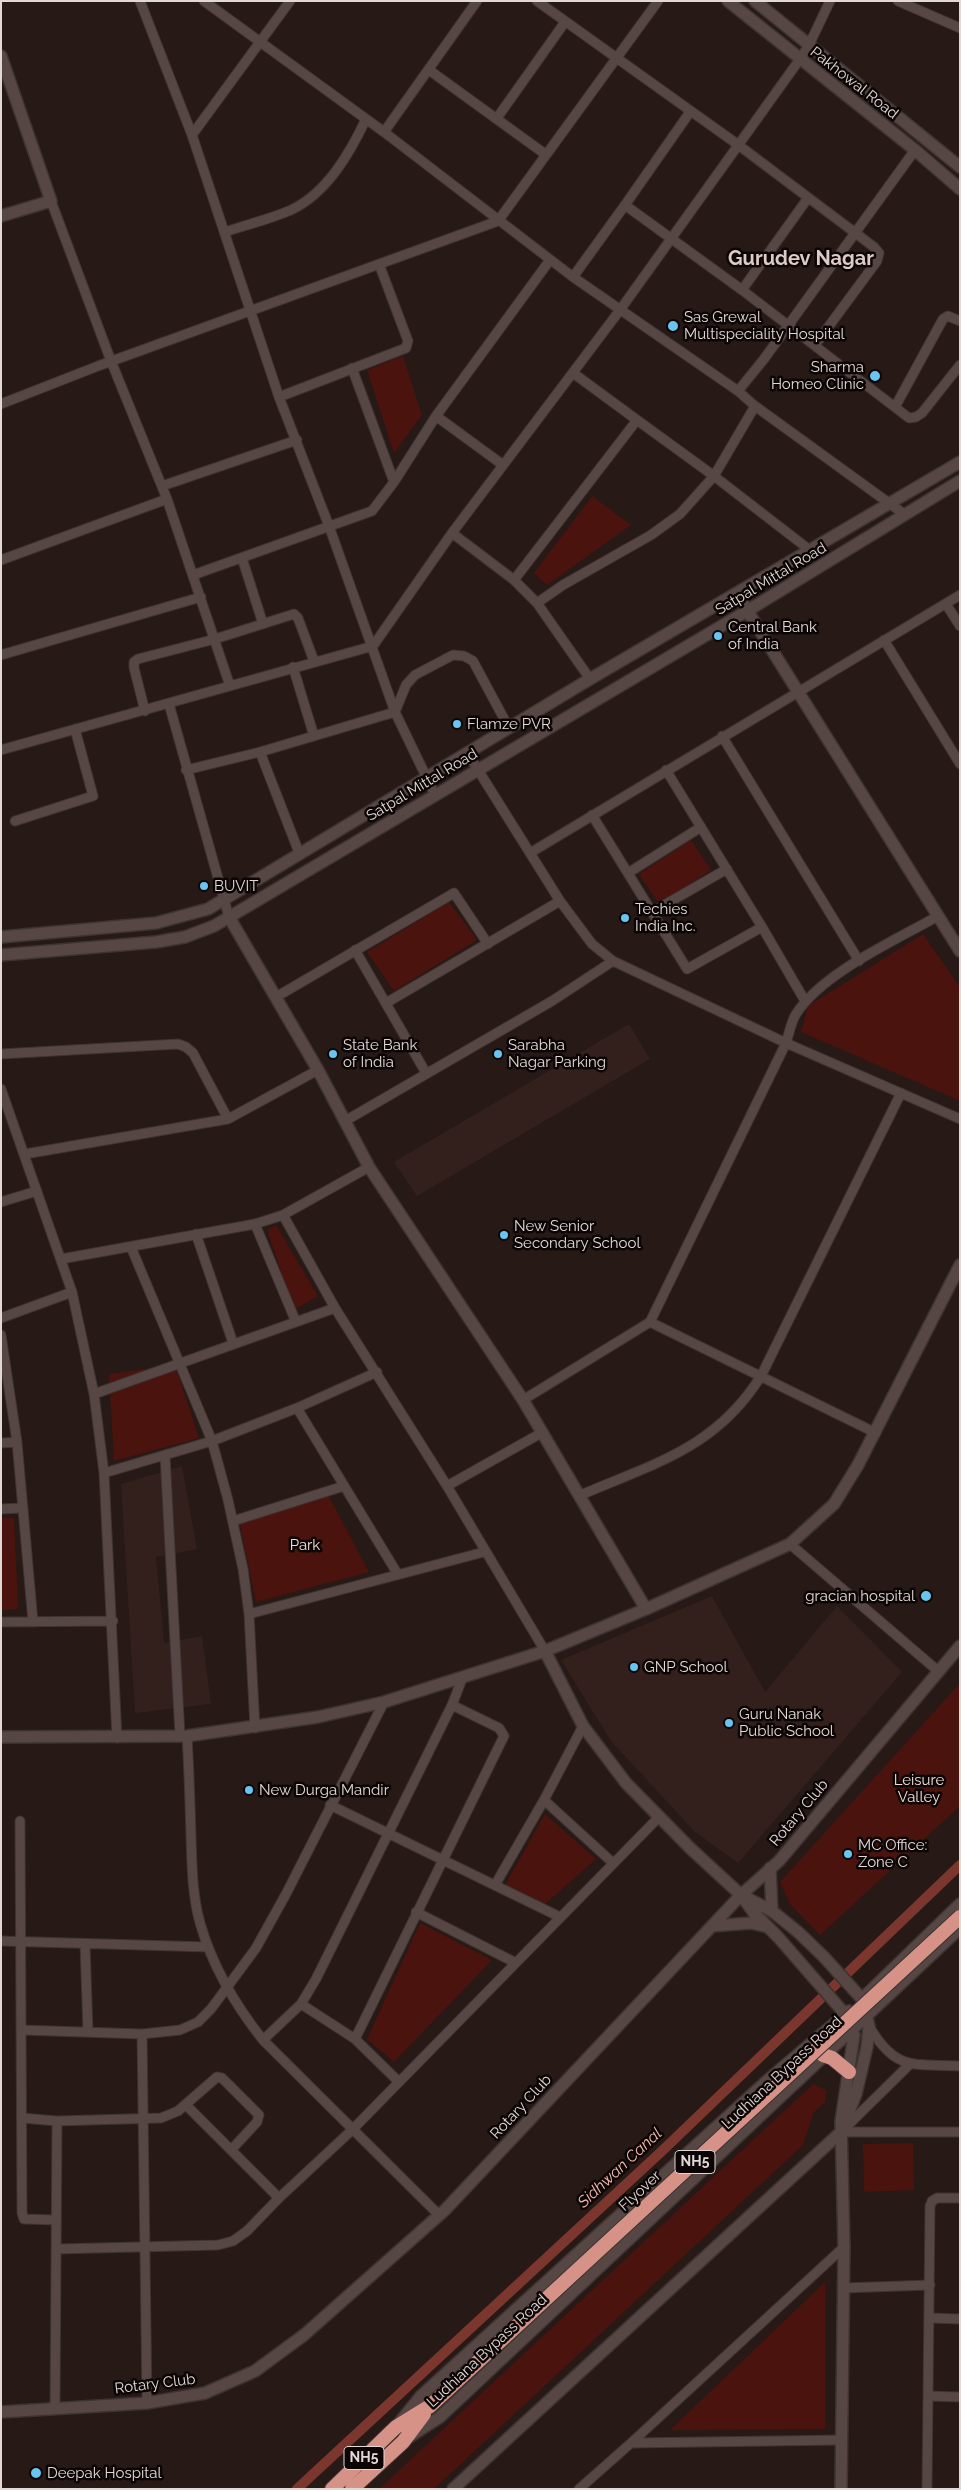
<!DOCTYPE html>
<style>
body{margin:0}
#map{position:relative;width:961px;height:2490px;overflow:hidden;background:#261916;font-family:Raleway,sans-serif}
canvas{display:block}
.frame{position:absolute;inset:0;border:2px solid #e2d8d6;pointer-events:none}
</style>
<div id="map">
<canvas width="961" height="2490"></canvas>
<div class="frame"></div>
</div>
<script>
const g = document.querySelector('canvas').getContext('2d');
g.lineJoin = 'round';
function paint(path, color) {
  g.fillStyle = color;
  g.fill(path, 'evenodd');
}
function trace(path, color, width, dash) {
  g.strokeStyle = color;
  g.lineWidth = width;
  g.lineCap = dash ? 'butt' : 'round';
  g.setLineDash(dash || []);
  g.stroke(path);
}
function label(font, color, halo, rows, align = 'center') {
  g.font = font + ' Raleway,sans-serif';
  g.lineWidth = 5;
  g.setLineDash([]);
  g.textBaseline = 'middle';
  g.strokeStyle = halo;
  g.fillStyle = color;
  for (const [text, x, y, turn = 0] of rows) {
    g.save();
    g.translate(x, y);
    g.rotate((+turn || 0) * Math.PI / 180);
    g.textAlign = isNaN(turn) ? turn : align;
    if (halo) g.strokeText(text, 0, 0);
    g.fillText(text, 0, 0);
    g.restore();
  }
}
paint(new Path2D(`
 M629 1024 650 1059 417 1196 394 1162Z
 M182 1466 197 1549 156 1557 164 1643 202 1636 211 1704 135 1713 121 1484Z
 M712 1596 765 1692 837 1606 902 1672 738 1863 695 1832 611 1741 561 1660Z`), '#33201c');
paint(new Path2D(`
 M403 356 422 415 394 453 367 370Z
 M592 496 631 525 547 585 534 573Z
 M691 840 711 870 659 904 639 874Z
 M449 902 477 940 394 991 367 952Z
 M923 934 960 987V1101L801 1032 808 1006Z
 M276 1225 318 1296 294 1310 267 1230Z
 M175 1365 199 1438 114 1461 109 1374Z
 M327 1493 369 1572 256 1602 239 1520Z
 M1 1518H14L18 1609 1 1610Z
 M960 1683V1806L820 1935 790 1904 780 1882Z
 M545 1814 596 1859 544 1905 505 1885Z
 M420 1923 492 1960 394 2062 367 2039Z
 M813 2084 826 2090 825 2102 814 2112 803 2145 434 2489H379Z
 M913 2143 914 2190 864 2192 863 2144Z
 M825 2282V2429L670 2430Z`), '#4b130d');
trace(new Path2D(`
 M297 2489 662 2151 960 1865`), '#7b362d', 10);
const minor = new Path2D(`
 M140 1 192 135 279 397 329 526 395 712 435 795
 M204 1 384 132 573 277 738 391 755 406 904 514
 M537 1 737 144 874 247 879 253 877 261 815 345
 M898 1 960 28
 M429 70 545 154
 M497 118 565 22
 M384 132 477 1
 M192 135 290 1
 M51 201 111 361 167 499 230 686
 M625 205 690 112
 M225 232C246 225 270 219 291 210 327 193 350 153 366 119
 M573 277 625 205 742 290 909 418 916 417 922 413 960 365
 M742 290 808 198
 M352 368 394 482
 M573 373 637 420
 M738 391 764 359 915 150
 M279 397 406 348 408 341 379 264
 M1 404 98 366 498 221 658 1
 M895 407 943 319 948 316 960 321
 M436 416 503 465
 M162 486 297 440
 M452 533 620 310 800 59 809 45 830 1
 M242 558 263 624
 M1 560 167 499
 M193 575 372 511 394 482 436 416 550 260
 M514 580 637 420 714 476 811 551
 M537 603 563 585 651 535 680 514 714 476 755 406
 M946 604 960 626
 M884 640 960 764
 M1 655 201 597
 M293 667 314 736
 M169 704 229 917
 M145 711 134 668V662L138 659 215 639 294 614 298 618 314 661
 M722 736 859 961
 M1 750 373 646 452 533 514 580 537 603 590 679
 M260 752 300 855
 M468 754 560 901 592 944 613 961 786 1043 960 1119
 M186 770 260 752 395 712 406 685 415 675 453 655 464 656 473 661 509 728
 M592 815 687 969 762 927 666 770
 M15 821 93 796 75 729
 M530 853 960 595
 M628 873 701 827
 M652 912 727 869
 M762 927 805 1001
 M355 950 426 1073
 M276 997 454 893 488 944
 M386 1003 560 901
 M1 1054 178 1044 186 1047 193 1053 228 1119
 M1 1089 72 1292 94 1394 104 1473 117 1738
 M345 1121 552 1001 613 961
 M25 1154 228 1119 318 1070
 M369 1167 283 1215 335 1308 447 1486 545 1651
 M1 1202 37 1191
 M255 1224 296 1322
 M196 1234 233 1343
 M131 1247 212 1441 228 1500 243 1569 249 1614 255 1728
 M61 1259 255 1224 283 1215
 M1 1318 72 1292
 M650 1322 876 1433
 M1 1335 17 1442 33 1622
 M377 1372 297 1408 397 1573
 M94 1394 335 1308
 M523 1400 650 1322 786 1043C789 1034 791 1022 796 1014 822 973 896 940 938 916
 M1 1443 17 1442
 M165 1455 180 1736
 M104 1473 212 1441 297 1408
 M447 1486 543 1432
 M581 1495C655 1463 716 1448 761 1376L901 1093
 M1 1509 23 1508
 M233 1521 344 1486
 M790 1544 938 1671
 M249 1614 484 1552
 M1 1622 113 1621
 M187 1736C189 1769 190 1802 191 1836 192 1865 192 1894 200 1923 212 1965 236 2006 263 2040L439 2215
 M544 1800 613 1863
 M330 1805 560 1917
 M20 1821 22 2213 24 2219 56 2220
 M495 1885 544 1800 583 1726
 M416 1912 514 1962
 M1 1941 208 1947
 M85 1944 88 2032
 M301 2004 355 2039
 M869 2026C895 2071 913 2064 960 2066
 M21 2030 142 2034 180 2030 198 2022 211 2009 256 1948 286 1894 384 1702
 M142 2034 147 2403
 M263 2040 301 2004 316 1979 452 1705 462 1679
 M398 2081 355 2039 504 1736 499 1728 452 1705
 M186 2105 279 2198
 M22 2118 57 2121 161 2118 178 2111 217 2077 222 2078 259 2115 257 2122 232 2149
 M843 2130 909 2065
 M841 2132H960
 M960 2198H937L932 2201 930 2206 928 2396 960 2397
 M56 2249 218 2245 233 2241 247 2231 279 2198 352 2130 660 1816
 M843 2288 930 2285
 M930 2318 960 2319
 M55 2408 57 2121
 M631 2443 842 2440
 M579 2489 631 2443 844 2247
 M927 2489 928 2396`);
const tertiary = new Path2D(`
 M728 1 915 150 960 189
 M755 1 960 167
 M1 56 51 201 1 216
 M737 594 960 951
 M229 917 318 1070 369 1167 523 1400 646 1609
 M1 937 156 923 208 909 590 679 960 462
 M1 955 156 942 185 937 214 926 747 611 960 481
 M1 1737 187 1736 318 1717 384 1702 545 1651 646 1609 790 1544 834 1504 858 1465 960 1265
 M770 1868 772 1911
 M741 1895 754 1913 778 1937 845 2014 854 2035 841 2121 844 2247 841 2489
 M712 1926 751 1923 768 1927
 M866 1995 960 1904
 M1 2412 147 2403 205 2393 255 2371 304 2335 445 2210 741 1895 779 1861 960 1646
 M400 2422 421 2396 769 2079 849 2011
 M409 2437 440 2417 960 1928
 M453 2489 841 2132 856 2094 867 2047 869 2026 862 1999 824 1957 798 1932 772 1911 741 1895 691 1849 626 1783 583 1726 545 1651`);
const trunk = new Path2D(`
 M823 2055 832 2058 849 2072
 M332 2489 396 2427 430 2406
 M352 2489 403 2442 424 2414`);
trace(minor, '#3d3331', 11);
trace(tertiary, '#3d3331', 14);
trace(trunk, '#3d3331', 16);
trace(minor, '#574744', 9);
trace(tertiary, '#574744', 11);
trace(trunk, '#d69287', 14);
const trunkBridge = new Path2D(`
 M430 2406 960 1917`);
trace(trunkBridge, '#3d3331', 16, []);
trace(trunkBridge, '#d69287', 14);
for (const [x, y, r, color] of [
 [673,326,6,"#68c4f0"],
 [875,376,6,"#68c4f0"],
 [718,636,5,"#68c4f0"],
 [457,724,5,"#68c4f0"],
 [204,886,5,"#68c4f0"],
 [625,918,5,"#68c4f0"],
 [333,1054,5,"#68c4f0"],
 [498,1054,5,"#68c4f0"],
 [504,1235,5,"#68c4f0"],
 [926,1596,6,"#68c4f0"],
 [634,1667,5,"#68c4f0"],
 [729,1723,5,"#68c4f0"],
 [249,1790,5,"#68c4f0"],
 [848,1854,5,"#68c4f0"],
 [36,2473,6,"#68c4f0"]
]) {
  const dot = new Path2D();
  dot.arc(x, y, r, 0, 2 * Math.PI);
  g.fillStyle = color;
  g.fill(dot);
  trace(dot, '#0b0605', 2);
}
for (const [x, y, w] of [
 [695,2162,40],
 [364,2458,40]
]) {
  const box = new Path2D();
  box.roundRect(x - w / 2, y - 11.5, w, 23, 4);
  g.fillStyle = '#0b0605';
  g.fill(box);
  trace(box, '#e2d8d6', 1);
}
label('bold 14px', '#e2d8d6', null, [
 ["NH5",695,2162],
 ["NH5",364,2458]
]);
label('15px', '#e2d8d6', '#0b0605', [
 ["Pakhowal Road",854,83,38],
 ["Satpal Mittal Road",771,579,-31],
 ["Satpal Mittal Road",422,785,-31],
 ["Rotary Club",799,1813,-50],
 ["Ludhiana Bypass Road",782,2073,-43],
 ["Rotary Club",521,2107,-47],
 ["Flyover",640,2191,-43],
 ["Ludhiana Bypass Road",487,2351,-43],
 ["Rotary Club",155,2384,-7]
]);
label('15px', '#e2d8d6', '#0b0605', [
 ["Sas Grewal",684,317],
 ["Multispeciality Hospital",684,334],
 ["Sharma",864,367,"right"],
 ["Homeo Clinic",864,384,"right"],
 ["Central Bank",728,627],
 ["of India",728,644],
 ["Flamze PVR",467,724],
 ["BUVIT",214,886],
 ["Techies",635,909],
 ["India Inc.",635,926],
 ["State Bank",343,1045],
 ["of India",343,1062],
 ["Sarabha",508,1045],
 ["Nagar Parking",508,1062],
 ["New Senior",514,1226],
 ["Secondary School",514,1243],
 ["gracian hospital",915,1596,"right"],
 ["GNP School",644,1667],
 ["Guru Nanak",739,1714],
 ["Public School",739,1731],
 ["New Durga Mandir",259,1790],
 ["MC Office:",858,1845],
 ["Zone C",858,1862],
 ["Deepak Hospital",47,2473]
], 'left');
label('15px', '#f3dcd8', '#0b0605', [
 ["Park",305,1545],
 ["Leisure",919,1780],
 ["Valley",919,1797]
]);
label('italic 16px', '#fab9ae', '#0b0605', [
 ["Sidhwan Canal",620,2168,-43]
]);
label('bold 20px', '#decbc7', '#0b0605', [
 ["Gurudev Nagar",801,259]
]);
</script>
